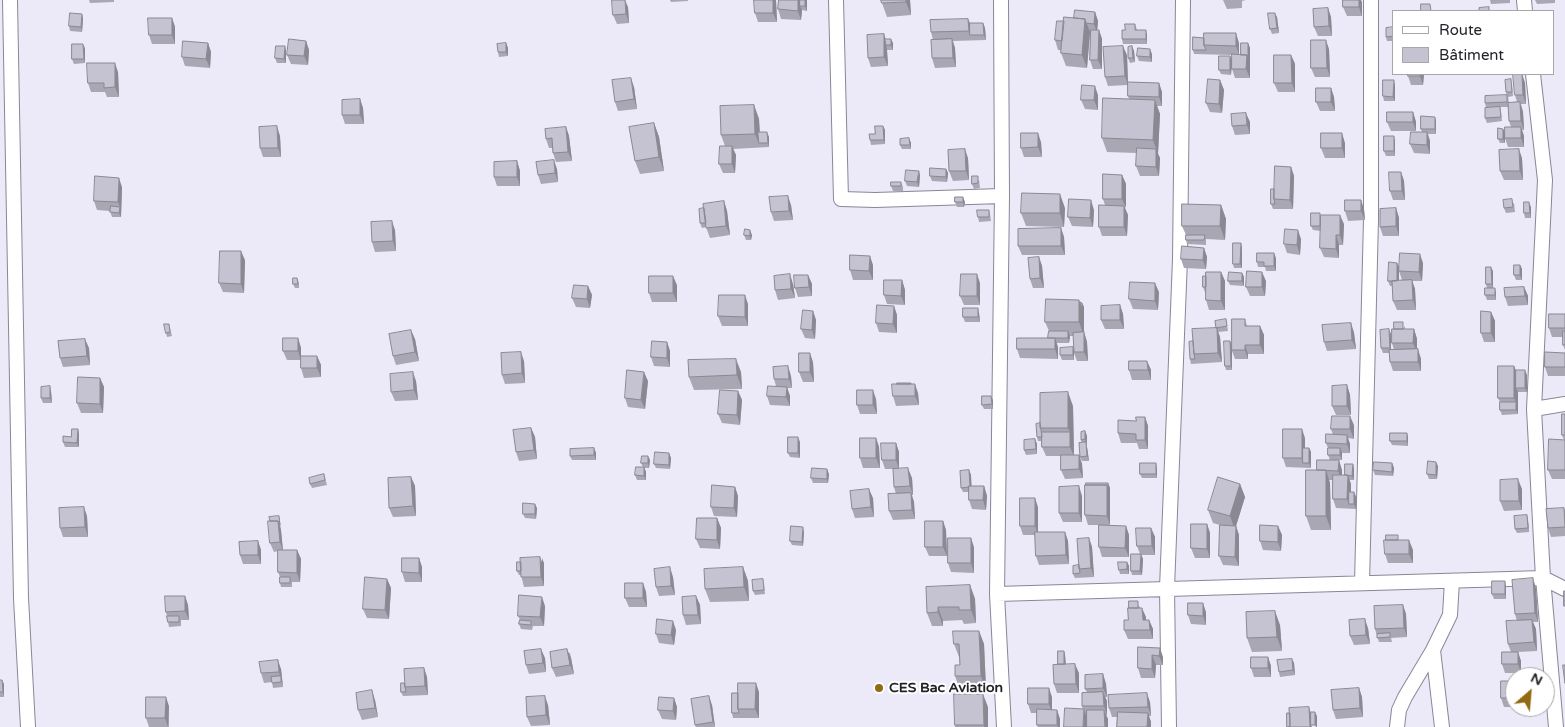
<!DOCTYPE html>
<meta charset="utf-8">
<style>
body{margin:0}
#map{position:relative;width:1565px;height:727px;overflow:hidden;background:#ece9f9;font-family:"Varela Round",sans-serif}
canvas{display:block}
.legend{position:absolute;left:1392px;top:10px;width:162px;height:65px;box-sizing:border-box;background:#fff;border:1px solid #a7a7a9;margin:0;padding:6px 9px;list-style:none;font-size:15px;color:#242228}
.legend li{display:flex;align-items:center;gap:10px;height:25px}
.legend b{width:25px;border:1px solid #a7a7a9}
.north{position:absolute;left:1505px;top:667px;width:50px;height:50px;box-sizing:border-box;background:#fff;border:1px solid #a7a7a9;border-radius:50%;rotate:27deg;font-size:14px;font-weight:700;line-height:20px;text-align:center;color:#242228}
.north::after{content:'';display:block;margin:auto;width:18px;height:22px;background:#916b12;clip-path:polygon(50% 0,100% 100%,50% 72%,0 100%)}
</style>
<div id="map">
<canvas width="1565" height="727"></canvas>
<ul class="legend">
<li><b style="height:6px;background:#fff"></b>Route</li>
<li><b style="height:14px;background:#c5c2d1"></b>Bâtiment</li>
</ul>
<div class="north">N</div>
</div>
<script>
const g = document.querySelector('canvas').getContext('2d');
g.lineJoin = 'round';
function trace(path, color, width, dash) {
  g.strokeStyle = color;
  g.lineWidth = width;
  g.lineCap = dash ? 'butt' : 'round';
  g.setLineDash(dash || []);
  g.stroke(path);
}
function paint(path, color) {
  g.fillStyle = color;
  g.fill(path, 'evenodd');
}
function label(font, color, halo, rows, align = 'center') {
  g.font = font + ' "Varela Round",sans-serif';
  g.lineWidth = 4;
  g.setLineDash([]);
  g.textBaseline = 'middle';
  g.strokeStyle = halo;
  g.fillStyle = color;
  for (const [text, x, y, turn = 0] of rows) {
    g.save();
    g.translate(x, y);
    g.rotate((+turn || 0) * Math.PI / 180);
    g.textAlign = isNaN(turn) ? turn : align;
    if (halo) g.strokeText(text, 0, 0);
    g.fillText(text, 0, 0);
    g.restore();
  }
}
const minor = new Path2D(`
 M10 0 21 598 28 727
 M836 0 841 199 875 200 1002 196
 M1001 0 1002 196 997 594 1004 727
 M1524 0 1525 11
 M1533 74 1545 180 1534 409 1543 578 1556 727
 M1534 409 1565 404
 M1362 583 1371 219V0
 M997 594 1543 578 1565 589
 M1433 650 1442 727
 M1169 727 1167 588 1180 259 1183 0
 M1397 727 1399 710 1405 697 1433 650 1450 615 1452 581`);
trace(minor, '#8a8695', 16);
trace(minor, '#fff', 14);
paint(new Path2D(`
 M89 0H114V2L90 3Z
 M670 0H688V1L671 2Z
 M776 0 777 22H758L755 13Z
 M779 0H807V11L802 10 801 20 781 19 778 9Z
 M910 0 911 15 887 17 882 3Z
 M1223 0H1246L1242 1V8L1227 9Z
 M1490 0H1510V3L1491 4Z
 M1535 0H1555V3L1537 4Z
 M1362 2V16H1347L1343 7Z
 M628 7 629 23 617 24 613 15Z
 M1328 8 1331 17 1332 36H1318L1314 27Z
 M1095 12 1098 21 1097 30H1099L1102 39V69H1093L1090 60V32L1087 68 1066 66 1061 53V50H1058L1055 40 1064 21Z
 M82 14 83 19 82 32 70 31 69 26Z
 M1277 17 1279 33 1272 34 1270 29Z
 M172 18 175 27V44H152L149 35Z
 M968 19 970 23H983L985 28 986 40 953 41 955 48 956 67 935 68 932 58 933 40 931 32Z
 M1135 24 1137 30 1147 35V44H1123L1122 39 1125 30Z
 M1394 27V41H1387L1386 37Z
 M884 34 885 39 893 43V50H887L888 66 871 67 868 58Z
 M1193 37 1239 43V55H1241L1248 43 1250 48V78H1235L1232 69V55L1194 54 1193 50Z
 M306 41 309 50 308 65 291 64 287 55Z
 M208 43 211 52 210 68 185 66 182 57Z
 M506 43 508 48V56L499 57 498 52Z
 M1132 46 1134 51 1135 62 1130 63 1128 58Z
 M85 48V63L74 64 72 59Z
 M1329 49 1330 77H1315L1311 68Z
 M286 50V63H277L275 58Z
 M1152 54V62L1139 61 1137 56Z
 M1127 55 1128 82 1159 83 1162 92V106H1157L1160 114 1158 154 1160 158 1159 176H1140L1136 166 1137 153 1107 152 1102 138 1129 99 1128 96V85L1108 86 1105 77Z
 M1291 55 1295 64V92H1278L1274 83Z
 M1230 56 1232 61 1231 75 1221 74 1219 70Z
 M118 72 119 97H107L105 92H91L88 83Z
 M1424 74 1423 85H1411L1408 76Z
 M1522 74 1525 83 1526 104H1521L1523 112 1524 130H1522L1524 136V147H1508L1505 138 1511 127 1509 121 1508 107H1500L1501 112 1502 121 1487 123 1485 118 1499 107H1486L1485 103 1507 95 1506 92 1512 84 1513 96 1508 97 1509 103 1517 102 1515 95Z
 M1220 80 1224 90 1222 113 1210 112 1206 103Z
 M1395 85V101H1384L1383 96Z
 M634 87 637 109 618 111 615 102Z
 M1331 88 1334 97 1335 111H1320L1316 102Z
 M1098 95V110L1085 109 1081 100Z
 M360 99 363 108 364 124H345L342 115Z
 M754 105 759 119 760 132 769 137V147L733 149 736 155 735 173H723L719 164 725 146 721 135Z
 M1413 112 1416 122V131H1391L1387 122Z
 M1436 121V134H1428L1430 141V154L1414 153 1410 144 1422 132 1421 129Z
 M1250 122V134L1235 135 1232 126Z
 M654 123 659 137 664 171 640 174 635 161Z
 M883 126 885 130V144L871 145 870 140Z
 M566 127 569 136 572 161 556 162 553 153 552 148H549L546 139Z
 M1503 129 1505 133V143H1500L1498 139Z
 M280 136 281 157H263L260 148Z
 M909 138 911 143V149H902L900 145Z
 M1395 141V156H1386L1384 151Z
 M1041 142 1042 157H1024L1021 148Z
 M1345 143V158H1325L1321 148Z
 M968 158 969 180 953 181 949 171Z
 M1522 158 1523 180H1504L1500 171Z
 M517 161 520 171V186H497L494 177Z
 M1291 167 1294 176 1293 209H1273L1271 204 1274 189Z
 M557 169 558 182 541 184 538 175Z
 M946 169 948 173 947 182 932 181 930 176Z
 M1401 172 1404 181 1405 200H1393L1390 191Z
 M920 175 919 187 907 186 905 181Z
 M1122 175 1126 184 1125 208 1128 215 1127 236H1102L1099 227 1105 205 1103 199Z
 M979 180 980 188 974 189 972 184Z
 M901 182 903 187V191H893L891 186Z
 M122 187 121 217H112L110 211 97 210 94 201Z
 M724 201 727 211 730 235 710 238 706 227 702 228 700 223 704 208Z
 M955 202H965L964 207H957Z
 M1514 203 1515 212 1506 213 1504 208Z
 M791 205 793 220 774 221 771 212Z
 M1221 205 1226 219 1225 240 1206 239V245L1187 244 1186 240V235L1182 226Z
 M1531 207V218H1525L1524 213Z
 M1065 208 1064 227 1026 226 1021 213Z
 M1396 208 1399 218V236H1383L1380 227Z
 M1364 209 1365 220 1348 221 1345 211Z
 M989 210 990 214 991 221 979 222 978 217Z
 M1094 210 1093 227 1072 226 1068 217Z
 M1321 215 1344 224 1343 245H1339V258L1324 257 1320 248 1321 231 1313 230 1311 226Z
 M1061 228 1064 237 1065 255H1022L1018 246Z
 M395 230 396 251 375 252 372 242Z
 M744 235H752L751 240H746Z
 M1301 239 1300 255 1287 253 1284 244Z
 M1241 243 1242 248V268H1234L1233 264Z
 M1204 248 1207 257 1206 269 1184 268 1181 259Z
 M1039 257 1042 266 1044 288H1033L1030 279Z
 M1276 258V271H1266L1265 267H1258L1257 262Z
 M245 260 244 293 223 292 219 283Z
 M1397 263 1399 267 1423 263 1422 281H1412L1415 289 1416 310H1397L1393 301V286H1390L1388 281ZM1399 271 1402 280 1399 281Z
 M873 265V280H853L850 270Z
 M1520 265 1522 269V280H1516L1514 275Z
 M1493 271V288L1496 293V300H1487L1485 295 1487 288 1486 284Z
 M1221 272 1225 281V310H1209L1206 300V292H1205L1203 287 1206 276Z
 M1242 273 1244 277V286L1230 285 1228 281Z
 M808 275 812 284V296L798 297 795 288Z
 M297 278 299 283V288H295L293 284Z
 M902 280 905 290V305L887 304 884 295Z
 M1266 281 1265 296H1250L1246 287Z
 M980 283V305H964L960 296Z
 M793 284 795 298 778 300 775 290Z
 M677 285V302H652L649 293Z
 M588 286 592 295 590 308 576 307 572 298Z
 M1524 287 1528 296V305L1508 306 1505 297Z
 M1159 292 1158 310 1133 309 1129 299Z
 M1080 302 1082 303 1084 307V332L1087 342 1088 361H1077L1074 353V360H1062L1060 355 1073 347 1074 351V336H1070L1069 343H1056L1058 347V359L1020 358 1017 349 1049 338V331L1045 322Z
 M748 304V326H722L718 316Z
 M1120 305 1123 314 1124 329H1105L1101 320Z
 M894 306 897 315V333L879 332 876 323Z
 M813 311 816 320 815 339 805 338 801 329Z
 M1491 312 1495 321V342H1484L1481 333Z
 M979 313 980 322H965L963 317Z
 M1565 314V350L1563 345V337H1552L1549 328Z
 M1226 319 1228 331 1218 332 1220 337 1222 362 1191 364 1190 359 1193 341 1216 328Z
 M1245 319 1247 326H1260L1264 335V354H1248V359H1235L1232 351V370H1226L1225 366 1232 345Z
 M1351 323 1354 333 1356 349 1327 351 1324 342Z
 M169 324 172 336 167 337 166 333Z
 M1405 326V329H1414L1417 339V349L1421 359V371H1393L1390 362 1389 353H1383L1381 348 1391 334V350H1394L1392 343Z
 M298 338 301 348V360H287L283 351Z
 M415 339 419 361 396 365 393 356Z
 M667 342 670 351V367L654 366 651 357Z
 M89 348 90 365 63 367 60 358Z
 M1565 353V376H1548L1545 367Z
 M317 356 321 365V377L304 378 301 368Z
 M524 361 525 383 505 384 502 375Z
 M1147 361 1151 370V380H1132L1129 370Z
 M813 362 814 382H803L799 372Z
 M1514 366 1516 370 1527 375V392H1518V414L1502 415 1500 410V402L1498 398Z
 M741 372 742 389 694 390 689 377Z
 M791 376 792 388H787L790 396V406L770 405 767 396 776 386 774 379Z
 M100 378 104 387 103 413H81L77 403Z
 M416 381 418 400 395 401 391 392Z
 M648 381 645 409 628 407 625 398Z
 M1347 385 1350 395 1351 415H1336L1332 406Z
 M51 391 52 403H43L41 398Z
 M738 391 742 400 740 425 722 423 718 414Z
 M918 393 919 405 896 406 893 396Z
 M876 399 877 414H860L857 405Z
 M993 400V409H984L982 405Z
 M1073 406 1074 455H1079L1082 464 1083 478 1065 479 1061 470V456H1046L1042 447V441H1038L1037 437 1040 423Z
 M1565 414V479H1552L1548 470 1564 440 1562 435Z
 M1145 417 1148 426V449H1139L1137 443H1121L1118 433 1136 421Z
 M1354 425V439L1348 438 1350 444V453H1342V460H1330L1328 455V448L1326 443 1333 435 1331 429Z
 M531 428 535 437 537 459 519 461 516 452Z
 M78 429 79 434V447H65L63 442 71 437Z
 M1085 431 1087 436V444H1086L1087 447 1089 461H1082L1080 457 1082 443 1081 440Z
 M1408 437V446L1392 445 1390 441Z
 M876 438 879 447 880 468H863L860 458Z
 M1305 438V448H1309L1311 452V468L1286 467 1283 458Z
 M1035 439 1037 444V454L1026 455 1024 450Z
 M800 442V458L790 457 788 453Z
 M896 443 899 452V469L912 478 913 495H912L914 502 915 519 893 520 889 511 896 494 894 487 897 469H885L882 460Z
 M594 448 596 453V460H572L570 456Z
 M669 453 671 458 670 469 656 468 654 464Z
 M650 460 649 468H644L646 472V480H637L635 475 643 467 641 463Z
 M1392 463 1394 468 1393 476 1375 475 1373 470Z
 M1353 464 1354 469V480H1349L1351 484V492H1354L1356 497V509L1336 508 1333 499V480H1329L1330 483 1331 530H1311L1306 516 1317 470H1342V475H1345Z
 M1438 466 1437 479H1429L1427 474Z
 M1157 468V478H1142L1140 474Z
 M969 470 971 475V486H984L987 496 986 510 972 509 969 500V492H963L961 488Z
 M324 474 327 485 312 488 310 484Z
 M829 474 828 483H813L811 478Z
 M411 477 415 486 416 516 393 517 389 508Z
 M1108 483 1110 488V525H1088L1085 515Z
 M1240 484 1245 497 1236 526 1239 535V566L1223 565 1219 556 1220 525 1213 523 1208 510Z
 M735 487 738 496 737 517 714 516 711 507Z
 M1522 489V510L1504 511 1500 501Z
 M1082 496V522H1063L1059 513Z
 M873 498 874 517 855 518 852 509Z
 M1038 507V532H1065L1068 541 1069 564 1039 565 1036 556 1035 535H1023L1020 526Z
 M537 508 536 519 525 518 523 514Z
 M1564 508 1565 510V536L1551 537 1548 528Z
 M1527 515 1528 520 1529 532 1517 533 1515 529Z
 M87 516 88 537H63L60 528Z
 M279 516 280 521 283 550H297L301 559 300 582H292V587H281L280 583V577L278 572V551L274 552 270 543Z
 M717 518 721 528 720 549 700 548 696 539Z
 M943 521 946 530 947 556H929L925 547Z
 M1207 524 1210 533V558H1195L1191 548Z
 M1126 526 1129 535V557H1102L1099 547Z
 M1278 526 1282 535 1281 551 1263 550 1260 541Z
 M1151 528 1155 537V555H1141L1143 559 1142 575H1132L1131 571 1140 554 1137 546Z
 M804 532 803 546 792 545 790 541Z
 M1089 538 1092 547 1094 577 1075 578 1073 574 1079 565Z
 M1399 540 1413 550V563H1388L1385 554Z
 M258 541 261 550V564H243L240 555Z
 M974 547V573L951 572 948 563Z
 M419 558 422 567V582H405L402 572Z
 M1127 562 1129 566V574H1120L1119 570Z
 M544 563V586L524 587 521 575H519L517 571Z
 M743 567 748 581 749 601 710 602 705 589Z
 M673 577 675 595 659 596 656 587Z
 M387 579 391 588 389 619 367 618 363 609Z
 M643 583 646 592 647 607H629L625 598Z
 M764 584 765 594 755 595 753 591Z
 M970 585 975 599 976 623 964 624 962 620 943 621V626H932L927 613Z
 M1506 586V599H1494L1492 594Z
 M1536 588 1538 622H1533L1536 629 1537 651 1518 652 1521 661V673H1505L1502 664 1511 652 1508 644 1517 621 1515 614Z
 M185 596 188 605 189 620H181V626L169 627 166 612Z
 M696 596 700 605 701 624 686 625 683 615Z
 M1139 605 1140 608 1146 617V620H1149L1153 629V639H1128L1124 630 1128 620Z
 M1403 605 1406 614 1407 637 1391 638 1392 642H1379L1375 629Z
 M545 606 544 626H533L532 630 521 629 519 624 520 620 518 616Z
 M1206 612V625L1191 624 1188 615Z
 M1280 625 1282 651 1252 652 1247 638Z
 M1368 628 1370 644 1354 645 1350 636Z
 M676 630 674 645 659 643 656 634Z
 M979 631 984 644 986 689 960 690 955 676 960 665 959 657 954 644Z
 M1138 647 1163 657V665H1156L1155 678H1141L1138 668Z
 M1064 651 1065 655 1066 665 1079 673V693H1057L1054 684 1058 665Z
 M550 652 570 653 574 674 556 677 552 668Z
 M1268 657 1271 666V677H1254L1251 668Z
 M545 658 546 672 529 674 526 665Z
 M1292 659 1294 663 1295 675 1280 677 1279 672Z
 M424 668 427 677 428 695 403 696 401 692 404 683Z
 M281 669 283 687 273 688 272 682 264 683 261 673Z
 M1103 674 1106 684 1107 697H1105L1107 701V715H1106L1108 719V727H1087L1082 706 1087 692 1085 689Z
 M0 680 4 684V697H0Z
 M1515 681V707H1504L1501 698Z
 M1359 688 1362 697 1363 717 1336 719 1333 710Z
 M759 692V718H733L732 713Z
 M1052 697V710H1057L1060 719V727H1038L1037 725V713H1031L1028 704Z
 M674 698 677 707 676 720 662 719 658 710Z
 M375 700 378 717 362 720 358 710Z
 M1150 702 1151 716H1149L1151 722V727H1117V717H1112L1109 708Z
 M548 705 550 725 531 726 527 717Z
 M712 705 715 727H696L695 725Z
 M169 706V727H149L146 718Z
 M988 707V727H955V725Z`), '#a9a7b4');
paint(new Path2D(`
 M625 0 628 7 629 23 626 14Z
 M773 0H776L777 22 773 13Z
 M798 0H802L800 6 802 10 801 20 798 11Z
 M805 0H807V11L805 6Z
 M906 0H910L911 15 906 2Z
 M1359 0H1361L1362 2V16L1359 7Z
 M1328 8 1331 17 1332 36 1329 26Z
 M1095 12 1098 21 1097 33 1094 24Z
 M1275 13 1277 17 1279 33 1277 28Z
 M82 14 83 19 82 32 81 27Z
 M172 18 175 27V44L172 35Z
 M968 19 972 28 970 35 969 31Z
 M1085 19 1090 32 1087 68 1082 55Z
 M983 23 985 28 986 40 984 35Z
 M1099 30 1102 39V69L1098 60Z
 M1146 30 1147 35V44L1146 39Z
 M1236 33 1239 43V55L1236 46Z
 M884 34 887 43 886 45 887 50 888 66 884 57Z
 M891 39 893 43V50L891 45Z
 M952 39 955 48 956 67 953 58Z
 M1326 40 1329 49 1330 77 1327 68Z
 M306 41 309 50 308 65 304 56Z
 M208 43 211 52 210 68 206 59Z
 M506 43 508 48V56L506 52Z
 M1248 43 1250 48V78L1246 69 1247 55Z
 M83 44 85 48V63L84 59Z
 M285 46 286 50V63L284 59Z
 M1123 46 1127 55 1128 85 1125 76Z
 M1132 46 1134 51 1135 62 1133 58Z
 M1150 49 1152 54V62L1150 57Z
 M1291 55 1295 64V92L1292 83Z
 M1230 56 1232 61 1231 75 1230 70Z
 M115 63 118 72 119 97 115 87Z
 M1420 74H1424L1423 85 1420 76Z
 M1522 74 1525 83 1526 104 1523 95Z
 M631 78 634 87 637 109 634 99Z
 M1220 80 1224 90 1222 113 1219 104Z
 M1394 80 1395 85V101L1393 97Z
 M1159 83 1162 92V106L1159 97Z
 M1095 86 1098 95V110L1094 100Z
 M1331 88 1334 97 1335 111 1331 102Z
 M360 99 363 108 364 124 360 115Z
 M1155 100 1160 114 1158 154 1153 140Z
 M1520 102 1523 112 1524 130 1521 121Z
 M754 105 759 119 760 143H759L755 134Z
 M1413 112 1416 122V131L1413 122Z
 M1246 113 1250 122V134L1247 125Z
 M1435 117 1436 121V134L1435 129Z
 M654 123 659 137 664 171 659 157Z
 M277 126 280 136 281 157 278 148Z
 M883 126 885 130V144L884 140Z
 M566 127 569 136 572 161 568 152Z
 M1521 127 1524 136V147L1521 138Z
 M1503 129 1505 133V143L1503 139Z
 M767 132 769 137V147L768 143Z
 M1427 132 1430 141V154L1427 145Z
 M1038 133 1041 142 1042 157 1038 147Z
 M1342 133 1345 143V158L1342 148Z
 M1394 136 1395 141V156L1394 151Z
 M909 138 911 143V149L910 145Z
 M732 146 736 155 735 173 732 164Z
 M965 149 968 158 969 180 966 171Z
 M1156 149 1160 158 1159 176 1156 167Z
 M1519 149 1522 158 1523 180 1520 171Z
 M554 160 557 169 558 182 555 173Z
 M517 161 520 171V186L517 177Z
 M1291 167 1294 176 1293 209 1290 200Z
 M946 169 948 173 947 182 946 177Z
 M919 171 920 175 919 187 917 182Z
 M1401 172 1404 181 1405 200 1402 191Z
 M1122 175 1126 184V208L1122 199Z
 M119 178 122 187 121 217 119 213 120 207 118 202Z
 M1060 194 1065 208 1064 227 1060 213Z
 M788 196 791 205 793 220 789 211Z
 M963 197 965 202 964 207 963 202Z
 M1091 200 1094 210 1093 227 1090 218Z
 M1361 200 1364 209 1365 220 1361 211Z
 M724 201 727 211 730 235 726 226Z
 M1529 202 1531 207V218L1530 213Z
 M1221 205 1226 219 1225 240 1220 226Z
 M1124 206 1128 215 1127 236 1124 227Z
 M1396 208 1399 218V236L1396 226Z
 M1340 215 1344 224 1343 245 1340 235Z
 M392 221 395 230 396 251 393 241Z
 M1061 228 1064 237 1065 255 1061 246Z
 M750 230 752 235 751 240 750 236Z
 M1298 230 1301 239 1300 255 1297 245Z
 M1336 235 1339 245V258L1336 249Z
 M1241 243 1242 248V268L1240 264Z
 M1204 248 1207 257 1206 269 1203 260Z
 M241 251 245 260 244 293 241 284Z
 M1274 253 1276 258V271L1274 266Z
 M1420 254 1423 263 1422 281 1419 272Z
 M870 256 873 265V280L869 271Z
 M1039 257 1042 266 1044 288 1040 278Z
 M1397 263 1399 267V286L1397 282Z
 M1520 265 1522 269V280L1520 275Z
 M1491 267 1493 271V289L1492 284Z
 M1221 272 1225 281V310L1221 301Z
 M1262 272 1266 281 1265 296 1262 287Z
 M1242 273 1244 277V286L1242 281Z
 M790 274 793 284 795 298 791 289Z
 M977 274 980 283V305L977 296Z
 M808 275 812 284V296L809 287Z
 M673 276 677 285V302L673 293Z
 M902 280 905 290V305L901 296Z
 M1412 280 1415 289 1416 310 1413 300Z
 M1155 283 1159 292 1158 310 1155 301Z
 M588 286 592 295 590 308 587 299Z
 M1524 287 1528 296V305L1525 296Z
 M1495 288 1496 293V300L1495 295Z
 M745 295 748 304V326L745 317Z
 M1079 300 1082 309V303L1084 307V336L1079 322Z
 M1120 305 1123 314 1124 329 1120 320Z
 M894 306 897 315V333L893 324Z
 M978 308 979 313 980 322 978 317Z
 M813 311 816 320 815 339 812 330Z
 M1491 312 1495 321V342L1491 333Z
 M1351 323 1354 333 1356 349 1352 340Z
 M1260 326 1264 335V354L1260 345Z
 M1217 328 1220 337 1222 362 1218 353Z
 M1389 329 1391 334V353L1390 348Z
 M1414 329 1417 339V352L1413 343Z
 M411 330 415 339 419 361 415 352Z
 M1068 331 1070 336 1069 343 1068 338Z
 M1084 332 1087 342 1088 361 1084 352Z
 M298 338 301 348V360L298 351Z
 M1055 338 1058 347V359L1055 349Z
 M85 339 89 348 90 365 87 356Z
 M1230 341 1232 345V370L1231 366Z
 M667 342 670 351V367L667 358Z
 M1245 345 1248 354V359L1245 350Z
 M1073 347 1074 352V360L1073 355Z
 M1418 349 1421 359V371L1418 362Z
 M521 352 524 361 525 383 522 373Z
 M810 353 813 362 814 382 810 372Z
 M317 356 321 365V377L317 368Z
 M736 359 741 372 742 389 737 375Z
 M1147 361 1151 370V380L1148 370Z
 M788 366 791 376 792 388 789 379Z
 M1514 366 1517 375 1516 388 1518 392V407L1514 398Z
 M1525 370 1527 375V392L1525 388Z
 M413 372 416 381 418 400 414 390Z
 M644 372 648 381 645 409 641 400Z
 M100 378 104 387 103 413 100 404Z
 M915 384 918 393 919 405 915 396Z
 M1347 385 1350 395 1351 415 1347 406Z
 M50 386 51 391 52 403 50 398Z
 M787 387 790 396V406L786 397Z
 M873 390 876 399 877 414 873 405Z
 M738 391 742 400 740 425 737 415Z
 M1068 392 1073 406 1074 456 1070 447V432L1068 428Z
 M991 396 993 400V409L992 404Z
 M1516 402 1518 407V414L1516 410Z
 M1350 416 1354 425V439L1350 429Z
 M1145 417 1148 426V449L1145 440Z
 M531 428 535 437 537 459 534 450Z
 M78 429 79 434V447L77 443Z
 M1302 429 1305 438V463H1303L1302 458Z
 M1085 431 1087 436V444L1085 439Z
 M1407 433 1408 437V446L1407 441Z
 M1347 435 1350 444V453L1347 444Z
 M798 437 800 442V458L798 453Z
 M876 438 879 447 880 468 876 458Z
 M1035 439 1037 444V454L1036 449Z
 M1086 442 1087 447 1089 461 1087 456Z
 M896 443 899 452V469L896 460Z
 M594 448 596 453V460L594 455Z
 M1309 448 1311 452V468L1309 463Z
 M1340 448 1342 453V460L1340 455Z
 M669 453 671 458 670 469 669 465Z
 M1079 455 1082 464 1083 478 1079 469Z
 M648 456 650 460 649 468 648 463Z
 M1339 460 1342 470V480L1338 471Z
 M1436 462 1438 466 1437 479 1436 475Z
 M1156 463 1157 468V478L1156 474Z
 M1392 463 1394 468 1393 476 1392 472Z
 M1353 464 1354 469V480L1352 476Z
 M644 467 646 472V480L644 476Z
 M908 468 912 478 913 495 910 486Z
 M827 469 829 474 828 483 827 479Z
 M969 470 971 475 972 492 970 487Z
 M1326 470 1330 483 1331 530 1326 516Z
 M1348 475 1351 484V504H1349L1347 499Z
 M411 477 415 486 416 516 413 506Z
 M1518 479 1522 489V510L1519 501Z
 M1108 483 1110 488V525L1107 516V485Z
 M1240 484 1245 497 1236 526 1239 535V566L1235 557V530L1230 516Z
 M984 486 987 496 986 510 983 500Z
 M1079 486 1082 496V522L1079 513Z
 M735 487 738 496 737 517 734 508Z
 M869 489 873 498 874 517 871 507Z
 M1354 492 1356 497V509L1354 504Z
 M911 493 914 502 915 519 912 510Z
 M1035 498 1038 507V535L1035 526Z
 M535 504 537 508 536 519 535 514Z
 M84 507 87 516 88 537 85 527Z
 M1527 515 1528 520 1529 532 1528 528Z
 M717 518 721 528 720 549 717 540Z
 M278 521 281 530 283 551 280 542Z
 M943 521 946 530 947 556 943 547Z
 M1207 524 1210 533V558L1207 549Z
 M1126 526 1129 535V557L1125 548Z
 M1278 526 1282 535 1281 551 1278 542Z
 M803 527 804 532 803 546 802 542Z
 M1151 528 1155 537V555L1152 546Z
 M1065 532 1068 541 1069 564 1066 555Z
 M971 538 974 547V573L971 563Z
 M1089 538 1092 547 1094 577 1091 568Z
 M1409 540 1413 550V563L1409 554Z
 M258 541 261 550V564L258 555Z
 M297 550 301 559 300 582 297 573Z
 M1141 554 1143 559 1142 575 1140 571Z
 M540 557 542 562V558L544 563V586L541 577Z
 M419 558 422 567V582L419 573Z
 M1127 562 1129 566V574L1127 569Z
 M670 567 673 577 675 595 671 586Z
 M743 567 748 581 749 601 744 587Z
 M1533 578 1536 588 1538 622 1535 613Z
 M387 579 391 588 389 619 385 610Z
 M1505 581 1506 586V599L1505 594Z
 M643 583 646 592 647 607 643 598Z
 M970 585 975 599 976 623 971 610Z
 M185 596 188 605 189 620 185 611Z
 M696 596 700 605 701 624 698 615Z
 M542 597 545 606 544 626 540 617Z
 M1203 603 1206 612V625L1203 616Z
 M1403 605 1406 614 1407 637 1404 628Z
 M938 607 943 621V626L938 612Z
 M1142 608 1146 617V629L1143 620Z
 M1275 611 1280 625 1282 651 1277 637Z
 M1365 619 1368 628 1370 644 1366 635Z
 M1149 620 1153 629V639L1150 630Z
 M1532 620 1536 629 1537 651 1534 642Z
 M673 621 676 630 674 645 671 635Z
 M979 631 984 644 986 689 981 676Z
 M1160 648 1163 657V665L1159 656Z
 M541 649 545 658 546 672 543 663Z
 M567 649 571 658 574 674 570 665Z
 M1064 651 1065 655 1066 669 1064 664Z
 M1518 652 1521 661V673L1518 664Z
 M1152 655 1156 665 1155 678 1152 669Z
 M1268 657 1271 666V677L1268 668Z
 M1292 659 1294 663 1295 675 1293 670Z
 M278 660 281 669 283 687 279 672Z
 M1075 664 1079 673V693L1076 684Z
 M424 668 427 677 428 695 425 686Z
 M1103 674 1106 684 1107 697 1103 688Z
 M2 680 4 684V697L3 692Z
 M756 683 759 692V718L755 709Z
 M1049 688 1052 697V713L1049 704Z
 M1359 688 1362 697 1363 717 1360 708Z
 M372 690 375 700 378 717 375 708Z
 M1103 692 1107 701V715L1104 706Z
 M1147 693 1150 702 1151 716 1148 707Z
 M983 694 988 707V727H984V725Z
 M545 696 548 705 550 725 546 715Z
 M709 696 712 705 715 727 713 722Z
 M166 697 169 706 168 727 165 718Z
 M674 698 677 707 676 720 673 711Z
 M1309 707 1312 717 1311 725 1312 727H1310Z
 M1084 709 1087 718V727H1083Z
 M1057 710 1060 719V727H1058L1057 725Z
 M1104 710 1108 719V727H1105Z
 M1315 712 1317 716V727H1316L1315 725Z
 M1148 713 1151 722V727H1147Z`), '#8a8892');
const building = new Path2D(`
 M612 0H625L626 14 613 15Z
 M754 0H773V13H755Z
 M779 0H798V11L778 9Z
 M800 0H805V6H800Z
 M881 0H906V2L882 3Z
 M1343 0H1359V7H1343Z
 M1421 4H1430L1431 11H1421Z
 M1489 7V11H1479V8Z
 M1328 8 1329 26 1314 27 1313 9Z
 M1075 10 1095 12 1094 24 1086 23 1085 19 1074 18Z
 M70 13 82 14 81 27 69 26Z
 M1268 13H1275L1277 28 1270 29Z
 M1064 17 1085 19 1082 55 1061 53Z
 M148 18H172V35H149Z
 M968 19 969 31 931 32 930 20Z
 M1057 21H1064L1062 41 1055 40Z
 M970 23H983L984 35H970Z
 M1125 24H1135V30H1146V39H1122V30H1125Z
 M1394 27V36L1386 37V28Z
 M1091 30H1099L1098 60H1090Z
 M1204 33H1236V46L1204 45Z
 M884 34V57L868 58 867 35Z
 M1193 37 1204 38V45L1206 50H1193Z
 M289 39 306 41 304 56 287 55Z
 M885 39H891V45H886Z
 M952 39 953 58H932L931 40Z
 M1311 40H1326L1327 68H1311Z
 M183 41 208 43 206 59 182 57Z
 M506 43V52H498L497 44Z
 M1241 43H1248V59L1247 55H1241Z
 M72 44H83L84 59H72Z
 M276 46H285L284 59 275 58Z
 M1123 46 1125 76 1105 77 1103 47Z
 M1132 46 1133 58H1128V47Z
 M1138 48 1150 49V57L1137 56Z
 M1232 54 1247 55 1246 69H1232Z
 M1274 55H1291L1292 83H1274Z
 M1219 56H1230V70H1219Z
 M87 63H115V87L104 88V83H88Z
 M1408 74H1420V76H1408Z
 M1513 74H1522L1523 95H1515Z
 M631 78 634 99 615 102 612 80Z
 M1208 79 1220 80 1219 104 1206 103Z
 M1511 79 1512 92H1506L1505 80Z
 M1383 80H1394L1393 97 1383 96Z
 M1128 82 1159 83V97L1128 96Z
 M1082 85 1095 86 1094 100H1081Z
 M1316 88H1331V102H1316Z
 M1507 95V102L1485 103V96Z
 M1103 98 1155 100 1153 140 1102 138Z
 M360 99V115H342V100Z
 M1520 102 1521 121H1509L1508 103Z
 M754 105 755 134 721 135 720 106Z
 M1500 107 1501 117 1485 118V108Z
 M1387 112H1413V122H1387Z
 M1246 113 1247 125 1232 126 1231 114Z
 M1421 116 1435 117V129H1421Z
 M654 123 659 157 635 161 629 127Z
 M277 126 278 148H260L259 127Z
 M875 126H883L884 140H870L869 134H875Z
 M566 127 568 152 553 153 552 138 546 139 545 129Z
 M1505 127H1521V138H1505Z
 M1498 128 1503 129V139H1498Z
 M758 132H767L768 143H759Z
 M1411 132H1427V145L1410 144Z
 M1021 133H1038V147L1021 148Z
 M1321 133H1342V148H1321Z
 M1384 136H1394V151H1384Z
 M909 138 910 145H900V139Z
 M720 146H732V164H719Z
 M1137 148 1156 149V167L1136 166Z
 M965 149 966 171H949L948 150Z
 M1519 149 1520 171H1500L1499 150Z
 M554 160 555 173 538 175 536 162Z
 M517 161V177H494V162Z
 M1275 166 1291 167 1290 200 1274 199Z
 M930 168 946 169V177L930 176Z
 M906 170 919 171 917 182 905 181Z
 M1389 172H1401L1402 191H1390Z
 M1103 174 1122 175V199H1103Z
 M95 176 119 178 118 202 94 201Z
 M972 176H978V183L972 184Z
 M891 182H901V186H891Z
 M1271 189H1274V199L1275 204H1271Z
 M1022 193 1060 194V213H1021Z
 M788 196 789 211 771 212 769 197Z
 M955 197H963V202H955Z
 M1069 199 1091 200 1090 218 1068 217Z
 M1512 199 1513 207 1504 208 1503 200Z
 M1345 200H1361V211H1345Z
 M724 201 726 226 706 228 703 204Z
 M1524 202H1529L1530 213H1524Z
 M1182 204 1221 205 1220 226H1182Z
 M1099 205 1124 206V227H1099Z
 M111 206 120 207 119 213 110 212Z
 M704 208 706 223H700L699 209Z
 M1396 208V226L1380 227V209Z
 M977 210H989V217H978Z
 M1311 213H1320V226H1311Z
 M1321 215H1340V235H1336V249L1320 248Z
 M392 221 393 241 372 242 371 222Z
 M1061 228V246H1018V229Z
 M745 229 750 230V236L744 235Z
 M1285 229 1298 230 1297 245 1284 244Z
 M1186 235H1205L1204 240H1186Z
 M1233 243H1241L1240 264H1233Z
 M1182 246 1204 248 1203 260 1181 259Z
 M220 251H241V284L219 283Z
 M1257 253H1274V266H1264V262H1257Z
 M1400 253 1420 254 1419 272 1399 271Z
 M850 255 870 256 869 271 850 270Z
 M1039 257 1040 278 1030 279 1028 258Z
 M1389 262 1397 263V281H1388Z
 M1514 265H1520V275H1514Z
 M1486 267H1491L1492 284H1486Z
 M1247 271 1262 272V287H1246Z
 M1206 272H1221V301L1206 300Z
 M1229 272 1242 273V281H1228Z
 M790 274 791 289 775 290 774 276Z
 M961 274H977V296H960Z
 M794 275H808L809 287 795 288Z
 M649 276H673V293H649Z
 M1203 276H1206V287H1203Z
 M293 278H297L298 284H293Z
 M884 280H902L901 296 884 295Z
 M1412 280 1413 300 1393 301 1392 281Z
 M1130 282 1155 283V301L1129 299Z
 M574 285 588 286 587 299 572 298Z
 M1524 287 1525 296 1505 297 1504 288Z
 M1485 288H1495V295H1485Z
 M719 295H745V317L718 316Z
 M1046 299 1079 300V322H1045Z
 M1080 302 1082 303V309Z
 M877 305 894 306 893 324 876 323Z
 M1120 305V320H1101V306Z
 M963 308H978V317H963Z
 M803 310 813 311 812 330 801 329Z
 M1481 311 1491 312V333H1481Z
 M1549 314H1565V328H1549Z
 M1226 319 1227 326 1216 328 1215 321Z
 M1232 319H1245V326H1260V345H1245V350H1232Z
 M1394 322H1403V329H1394Z
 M1351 323 1352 340 1324 342 1322 325Z
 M164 324H169L170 332 166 333Z
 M1217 328 1218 353 1194 354 1192 329Z
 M1389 329 1390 348H1381L1380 330Z
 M1392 329H1414L1413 343H1392Z
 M411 330 415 352 393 356 389 334Z
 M1049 331H1068V338H1048Z
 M1563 331H1565V345H1563Z
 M1084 332V352H1074L1073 333Z
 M283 338H298V351H283Z
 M1017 338H1055V349H1017Z
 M85 339 87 356 60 358 58 341Z
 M652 341 667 342V358L651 357Z
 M1193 341 1194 354 1195 359H1190L1189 342Z
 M1224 341H1230L1231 366H1225Z
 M1073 347V355H1060V348Z
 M1418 349V362H1390L1389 350Z
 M521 352 522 373 502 375 501 353Z
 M1545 352 1565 353V367H1545Z
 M799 353H810V372H799Z
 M301 356H317V368H301Z
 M736 359 737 375 689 377 688 360Z
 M1129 361H1147L1148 370H1129Z
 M788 366 789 379H774L773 367Z
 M1498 366H1514V398H1498Z
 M627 370 644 372 641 400 625 398Z
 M1516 370H1525V388H1516Z
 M413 372 414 390 391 392 390 374Z
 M78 377 100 378V404L77 403Z
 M897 383H911V384H897Z
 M892 384H915V396H893Z
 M1347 385V406H1332V386Z
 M50 386V398H41V387Z
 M768 386 787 387 786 397 767 396Z
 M720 390 738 391 737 415 718 414Z
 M857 390H873V405H857Z
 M1068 392V428H1040V393Z
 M982 396H991L992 404 982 405Z
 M1500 402H1516V410H1500Z
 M1562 414H1565V435H1562Z
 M1332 416H1350V429H1331Z
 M1136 417H1145V440H1136V434L1118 433V420L1136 421Z
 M1040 423 1042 437H1037L1036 424Z
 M531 428 534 450 516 452 513 430Z
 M72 429H78L77 443 63 442V436L71 437Z
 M1283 429H1302V458H1283Z
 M1085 431V439L1081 440V432Z
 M1042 432H1070V447H1042Z
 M1390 433H1407V441H1390Z
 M1326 434 1347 435V444L1326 443Z
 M788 437H798V453H788Z
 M860 438H876V458H860Z
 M1035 439 1036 449 1024 450V440Z
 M1549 439 1565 440V470H1548Z
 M1086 442 1087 456 1080 457 1079 443Z
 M881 443H896V460H882Z
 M594 448V455L570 456V449Z
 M1303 448H1309V463H1303Z
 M1328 448H1340V455H1328Z
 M655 452 669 453V465L654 464Z
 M1061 455H1079V469L1061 470Z
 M642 456H648V463H641Z
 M1317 460H1339L1338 471 1317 470Z
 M1428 461 1436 462V475L1427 474Z
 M1374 462 1392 463V472L1373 470Z
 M1140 463H1156V474H1140Z
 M1345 464H1353L1352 476 1345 475Z
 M636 467H644V476L635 475Z
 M812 468 827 469V479L811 478Z
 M908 468 910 486 894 487 893 469Z
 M969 470 970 486 969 487 961 488 960 471Z
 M1306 470H1326V516H1306Z
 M324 474 325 480 310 484 309 478Z
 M1333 475H1348L1347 499H1333Z
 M411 477 413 506 389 508 388 478Z
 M1218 477 1240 484 1230 516 1208 510Z
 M1518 479 1519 501H1500V480Z
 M1086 483H1108V489L1107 485H1086Z
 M712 485 735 487 734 508 711 507Z
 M1085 485H1107V516L1085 515Z
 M969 486H984L983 500H969Z
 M1079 486V513H1059V487Z
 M869 489 871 507 852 509 850 491Z
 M1349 492H1354V504H1349Z
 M911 493 912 510 889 511 888 494Z
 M1020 498H1035V526H1020Z
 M523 503 535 504V514H523Z
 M84 507 85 527 60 528 59 508Z
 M1564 508 1565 527 1548 528 1546 509Z
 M1527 515 1528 528 1515 529 1514 516Z
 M279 516 280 525 278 521H270L269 517Z
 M697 518H717V540L696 539Z
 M268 521H278L280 542 270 543Z
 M925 521H943V547H925Z
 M1191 524H1207V549L1191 548Z
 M1099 525 1126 526 1125 548 1099 547Z
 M1220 525 1236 526 1235 557 1219 556Z
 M1260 525 1278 526V542L1260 541Z
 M791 526 803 527 802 542 790 541Z
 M1136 528H1151L1152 546H1137Z
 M1035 532H1065L1066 555 1036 556Z
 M1386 535H1398V540H1386Z
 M948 538H971V563H948Z
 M1089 538 1091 568 1079 569 1077 539Z
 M1384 540H1409V554H1385Z
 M258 541V555H240L239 542Z
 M278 550H297V573L278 572Z
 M1131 554H1141L1140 571H1131Z
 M540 557 541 577H521L520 558Z
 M402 558H419V573L402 572Z
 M517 562H521V571H517Z
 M1118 562H1127V569L1119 570Z
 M1079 565 1080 573 1073 574V566Z
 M670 567 671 586 656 587 654 569Z
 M743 567 744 587 705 589 704 569Z
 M280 577H290V583H280Z
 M365 577 387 579 385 610 363 609Z
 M1533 578 1535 613 1515 614 1512 580Z
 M763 579 764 590 753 591 752 580Z
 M1492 581H1505V594H1492Z
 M625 583H643V598H625Z
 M970 585 971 610H959V607H938V612L927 613 926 587Z
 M1564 591H1565V606H1564Z
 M519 595 542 597 540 617 518 616Z
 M165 596H185V611L166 612Z
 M696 596 698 615H683L682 597Z
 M1129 601H1138V608H1129Z
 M1188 603H1203V616L1188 615Z
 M1403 605 1404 628 1375 629 1374 606Z
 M1128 608H1142L1143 620H1149L1150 630H1124V620H1128Z
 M1275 611 1277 637 1247 638 1246 612Z
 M167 616H179V622H168Z
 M657 619 673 621 671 635 656 634Z
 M1365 619 1366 635 1350 636 1349 620Z
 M520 620 531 621V625L519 624Z
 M1532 620 1534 642 1508 644 1506 621Z
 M953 631H979L981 676H955V665H960L959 644H954Z
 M1390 633V637L1377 638V634Z
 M1138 647 1160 648 1159 656 1152 655V669L1138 668Z
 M541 649 543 663 526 665 524 651Z
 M567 649 570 665 552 668 550 652Z
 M1058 651H1064V664H1058Z
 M1502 652H1518V664H1502Z
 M1251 657H1268V668H1251Z
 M1292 659 1293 670 1279 672 1277 660Z
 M278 660 279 672 261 673 259 662Z
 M1075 664 1076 684H1054L1053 665Z
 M1563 665H1565V683Z
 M424 668 425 686 405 687 404 669Z
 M1103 674V688L1085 689V675Z
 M281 676V682L272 683 271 677Z
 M0 680H2L3 692H0Z
 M1501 681H1515V698H1501Z
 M401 683H404L405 687 406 692H401Z
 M738 683H756L755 709H738Z
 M1028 688H1049V704H1028Z
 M1359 688 1360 708 1333 710 1331 690Z
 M372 690 375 708 358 710 356 693Z
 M1103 692 1104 706H1082V693Z
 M732 693H738V709L739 713H732Z
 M1147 693 1148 707 1109 708 1108 695Z
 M954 694H983L984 725H955Z
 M545 696 546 715 527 717 526 697Z
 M709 696 713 722 695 725 691 699Z
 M146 697H166L165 718H146Z
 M659 697 674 698 673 711 658 710Z
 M1309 707 1310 727H1290L1289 708Z
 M1065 708 1084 709 1083 727H1064Z
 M1037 709 1057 710V725H1037Z
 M1087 710H1104L1105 727H1087Z
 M1118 712 1148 713 1147 727H1117Z
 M1311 712H1315V725H1311Z
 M1287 713H1290V726L1287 727Z`);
paint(building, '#c5c2d1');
trace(building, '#8a8892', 1);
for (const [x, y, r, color] of [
 [879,688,5,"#916b12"]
]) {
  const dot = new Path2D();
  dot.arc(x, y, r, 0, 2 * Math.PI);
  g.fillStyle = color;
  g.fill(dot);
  trace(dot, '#fff', 2);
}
label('bold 14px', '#242228', '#fff', [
 ["CES Bac Aviation",889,688]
], 'left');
</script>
